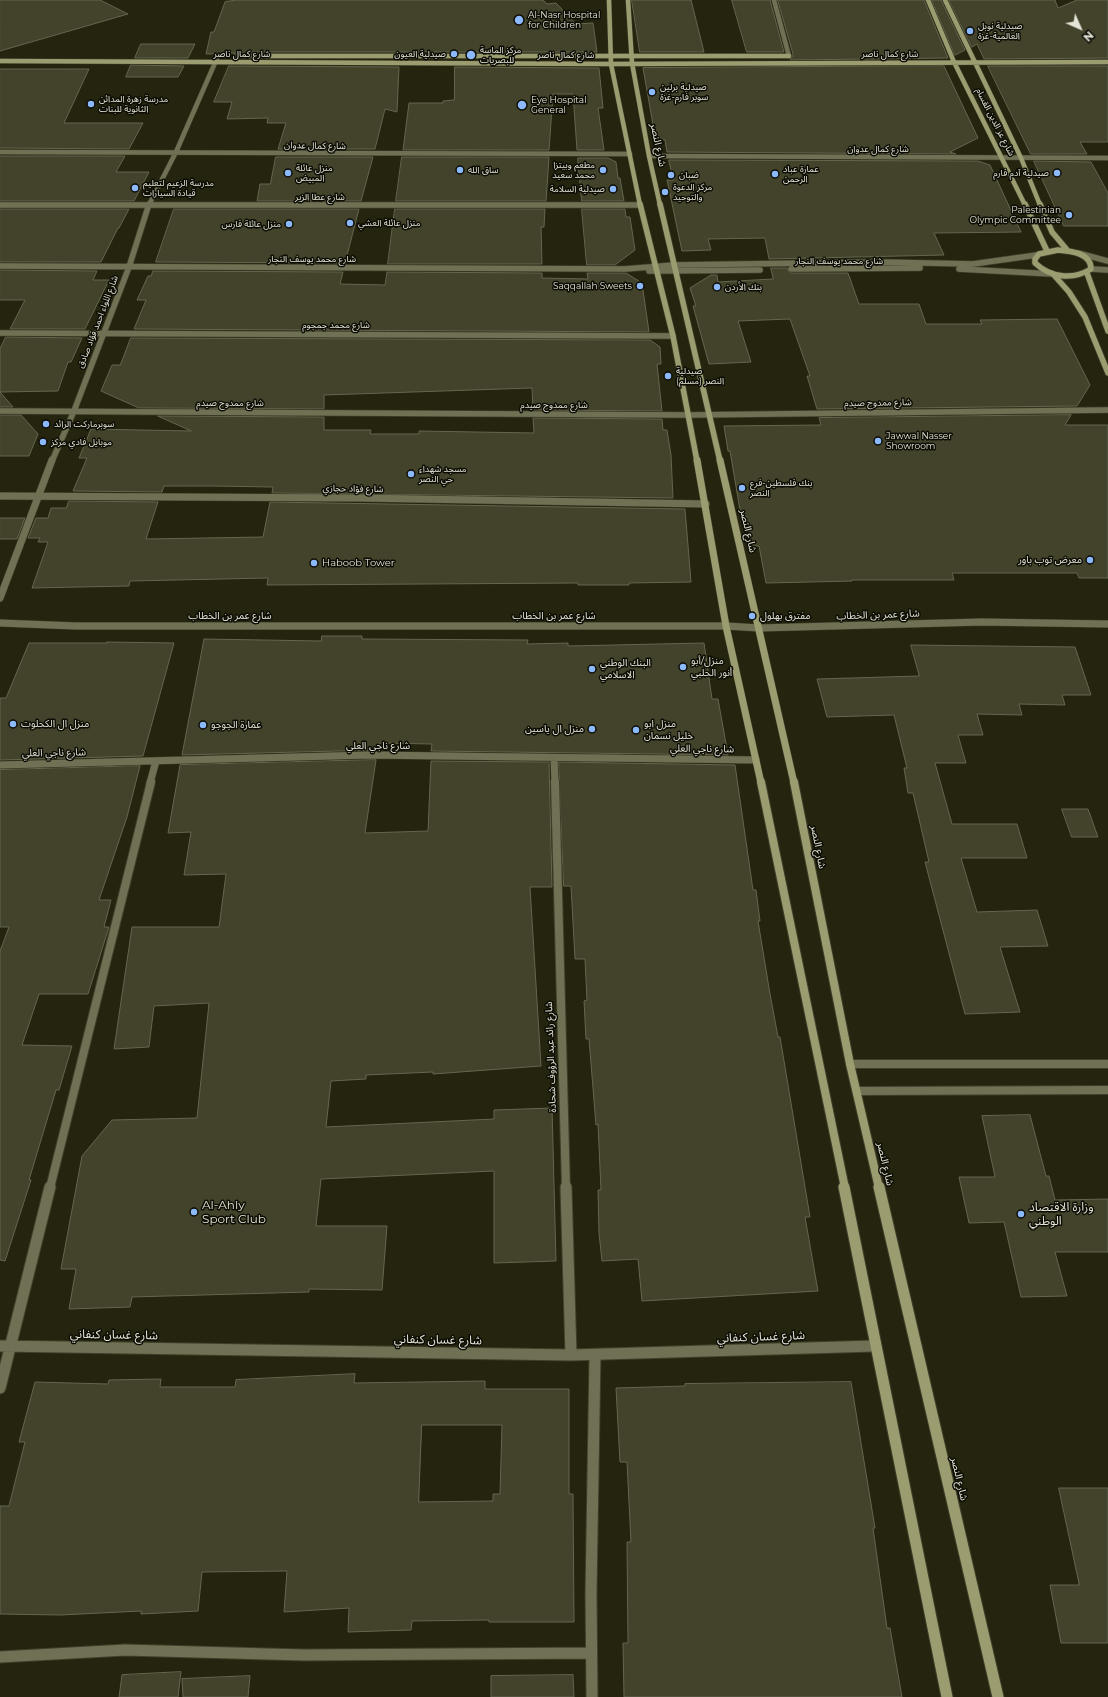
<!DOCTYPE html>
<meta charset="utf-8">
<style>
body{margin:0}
#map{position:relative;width:1108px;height:1697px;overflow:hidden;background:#25240f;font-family:Montserrat,sans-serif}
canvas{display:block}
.north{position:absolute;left:1060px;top:8px;width:40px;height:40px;-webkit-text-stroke:3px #0d0d05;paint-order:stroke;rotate:135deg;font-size:11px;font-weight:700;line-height:16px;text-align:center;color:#e4e5d7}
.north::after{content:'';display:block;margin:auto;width:14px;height:18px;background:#e4e5d7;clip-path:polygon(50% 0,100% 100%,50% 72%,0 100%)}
</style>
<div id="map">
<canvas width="1108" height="1697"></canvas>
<div class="north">N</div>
</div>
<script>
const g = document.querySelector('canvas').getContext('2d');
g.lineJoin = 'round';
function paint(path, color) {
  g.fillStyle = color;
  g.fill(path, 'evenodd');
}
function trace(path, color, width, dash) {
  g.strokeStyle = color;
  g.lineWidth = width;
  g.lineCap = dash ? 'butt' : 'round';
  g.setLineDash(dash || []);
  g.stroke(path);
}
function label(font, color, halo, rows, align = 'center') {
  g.font = font + ' Montserrat,"Noto Sans Arabic",sans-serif';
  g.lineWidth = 3;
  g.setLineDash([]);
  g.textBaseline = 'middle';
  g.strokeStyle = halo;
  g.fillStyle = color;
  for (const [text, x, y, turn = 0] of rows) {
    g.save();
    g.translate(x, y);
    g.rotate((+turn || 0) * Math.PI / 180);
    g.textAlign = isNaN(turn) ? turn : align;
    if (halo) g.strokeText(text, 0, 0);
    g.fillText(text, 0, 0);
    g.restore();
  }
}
const building = new Path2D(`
 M0 0H100L128 14 0 51Z
 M237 0H543L547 4 556 3 576 24 593 23 597 52H249L246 54V58H232L235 53 206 54 211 32H214L225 2Z
 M632 0H691L704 52H640Z
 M732 0H770L784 52H747Z
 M778 0H924L948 58 790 60 793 55Z
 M932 0H941L965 50 955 55Z
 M949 0H1055L1058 8 1077 0H1108V58L984 59 977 44 972 47Z
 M141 44H195L188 58H135Z
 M131 65 184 66 178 77H126Z
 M229 66 399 67 397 112 385 109 375 149H278L286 123H267L268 118 227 119 232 102H214Z
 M944 66 978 138 950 152 956 154 667 152 665 140 655 136 643 68Z
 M988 66H1108V142H1080L1087 154H1031Z
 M455 67 599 68 603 108H598L604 150H577L573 94H553L549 150H403L409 103H443V101L454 100Z
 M0 69H89L64 123H143L129 149 0 148Z
 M0 156H125L116 172H149L134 201H0Z
 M276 157H373L361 201H257L260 184H270Z
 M402 157H549L546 201H396Z
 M578 158H608L616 162 618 178H620L624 201H582Z
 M669 160 978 161 990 165 1021 232 934 233 944 255 769 259 765 238 708 239 711 250 682 251 667 180H673Z
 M1034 161 1091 162 1108 193V226H1064Z
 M0 209H129L119 228H118L101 262H0Z
 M174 209H359L345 263 156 262Z
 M395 209H545L544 227H541L542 264H388Z
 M582 209H625L626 217H630L635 250 615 265H587Z
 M771 268H787L788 271 791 273H848L859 304H919L926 324H982L980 320 1057 319 1090 385 1077 406 817 409 807 376H810L790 319 738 321 751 362 709 364 693 306H696L690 288 711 275H717L718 282 773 279Z
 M0 270 97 271 93 280H109L85 329H10L25 300H0Z
 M153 271 343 272 340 284 385 285 387 272 542 273V278L588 279 587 273H626L642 283 649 332 134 329 146 300H137L148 276H151Z
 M6 337 82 338 71 362H68L58 391 0 392V349Z
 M131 338 650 340 660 347 661 364H657L662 411 533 410 532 388 324 395V409L139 408 101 391 112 365H120Z
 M0 392 13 407H0Z
 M0 415H21L38 434 29 456H0Z
 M1071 415 1065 425H1108V578H1079L1077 573H952L954 580H852V581L766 583 759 546H752L746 516H741L730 451H728L724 426 821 425 819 418Z
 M158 416 324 417V430H371L370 434H419V431L534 433 533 418 662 419 663 430H667L671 455 673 498 272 493 273 487 213 486H164L162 492 73 491 87 458H79L91 429 191 431Z
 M69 501 158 502 146 539 263 537 270 502 685 509 691 582 629 583V585H578V583L267 585 268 578 130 581 129 586 32 588 48 542H38L40 538H28L36 518H48L51 508H66Z
 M0 518H25L17 539H0Z
 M322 636H362V639L528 640 527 644 568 643V646L704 643 712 699H718L728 755 431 751 432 744 379 743 378 750 182 755 204 639 321 641Z
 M107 642 174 643 143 756 0 760V698H6L29 643H107Z
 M911 645 1075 647 1091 695H1062L1065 705 1019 704 1022 715 977 714 983 735H958L966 763H935L952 824H1017L1027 858H961L977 912 1037 910 1048 946 1000 947 1020 1012 965 1014 925 862H929L913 793H908L904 768H907L894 715 827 717 817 679 919 676Z
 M376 760 365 833 428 831 431 761 549 762 552 887H530L541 1066 433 1074V1072L366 1075V1079L331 1081 326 1127 494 1119V1110L552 1108 556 1261 494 1263V1171L321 1179 316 1226H387L382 1290 309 1289V1292L132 1297 130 1307 69 1309 76 1269H61L82 1156 112 1120 197 1118 209 1003 154 1006 149 1047 114 1049 132 927H219L226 874 184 875 191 832 168 833 180 765Z
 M559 762 735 765 753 890H756L760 921H758L770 994 778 1037H780L810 1217H805L818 1291 642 1301 638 1259 602 1261 599 1233 598 1190H601L598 1124 596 1125 589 1039H586L584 1001 587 1000 585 959H575L571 886H564Z
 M140 766 127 817 99 900H111L104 927H109L88 994H39L22 1045 72 1046 59 1090H56L29 1180H31L5 1261 0 1260V951L9 927H0V770Z
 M1062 809H1088L1098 837H1072Z
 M1030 1115 1046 1176H1049L1055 1200 1108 1199V1252H1055L1067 1296 1021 1297 1004 1222 969 1223 959 1177H995L982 1116Z
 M355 1374 354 1383 485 1381V1389H569V1494H573L574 1622H489V1620L412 1621 411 1630 348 1632 349 1608 284 1612 287 1571 202 1572 198 1611 141 1614V1611L60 1615 0 1614V1506H9L25 1442H19L35 1382 108 1384 109 1380 161 1379 160 1387H235L236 1380ZM422 1425H502L500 1494H493V1501L419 1502Z
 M851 1382 875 1528H873L887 1628H890L902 1697H624L623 1643H628L627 1542H631L627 1462H620L616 1388 685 1386V1384Z
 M1059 1488H1108V1643H1061L1050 1585H1079Z
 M181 1672 178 1697H119L122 1675Z
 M573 1675 574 1697H491V1676Z
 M250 1676 248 1697H183L182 1679Z`);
paint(building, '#43432c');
trace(building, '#65664e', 1);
const minorFar4 = new Path2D(`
 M774 0 789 56
 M0 152 630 154
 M649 156 1108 158
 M149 205 176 152 218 56`);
const minorFar3 = new Path2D(`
 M0 205H640
 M1078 253 1108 261
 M0 266 625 269 674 265 878 262 973 264 1037 255
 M791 269 920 268
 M959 269 1053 274
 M1091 269 1108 270
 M649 271 760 270
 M0 333 673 336
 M0 411 689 415 1108 410
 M52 461 74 411 129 267 149 204`);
const minorFar2 = new Path2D(`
 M0 496 360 498 706 504
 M0 598 52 460
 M726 626 759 628 982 622 1108 624
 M554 758 555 783
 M0 765 369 755 756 760
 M150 783 156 761`);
const minorFar1 = new Path2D(`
 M555 782 566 1188
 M850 1064H1108
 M857 1091 1108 1090
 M50 1188 151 782`);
const minor = new Path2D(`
 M566 1187 571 1355
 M0 1346 571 1355 875 1346
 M0 1388 50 1187
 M0 1657 125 1650 304 1655 591 1653
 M592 1697 591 1593 595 1355`);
const tertiary = new Path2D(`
 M0 623 76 626H726`);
const secondaryFar4 = new Path2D(`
 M609 0 611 64 640 205
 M628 0 632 63 649 156 660 205
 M928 0 954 62 1025 205
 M945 0 1021 158 1040 205
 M249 56H789
 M0 61 611 64 1108 62`);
const secondaryFar3 = new Path2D(`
 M640 204 673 336 697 461
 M660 204 720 461
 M1025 204 1047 251
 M1040 204 1052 232 1068 251
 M1058 250C1071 251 1091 253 1091 269 1073 280 1051 278 1035 263V259L1039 254Z
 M1087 273 1108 331
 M1053 274 1069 292 1085 317 1108 373`);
const secondaryFar2 = new Path2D(`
 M697 460 726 626 761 783
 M720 460 794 783`);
const secondaryFar1 = new Path2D(`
 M761 782 845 1188
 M794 782 850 1064 879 1188`);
const secondary = new Path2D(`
 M844 1187 947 1697
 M879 1187 998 1697`);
trace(minorFar4, '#403f2b', 5.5);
trace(minorFar3, '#403f2b', 7);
trace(minorFar2, '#403f2b', 8);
trace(minorFar1, '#403f2b', 10);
trace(minor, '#403f2b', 13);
trace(tertiary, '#403f2b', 8);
trace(secondaryFar4, '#403f2b', 5.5);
trace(secondaryFar3, '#403f2b', 7);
trace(secondaryFar2, '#403f2b', 8);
trace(secondaryFar1, '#403f2b', 10);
trace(secondary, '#403f2b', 13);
trace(minorFar4, '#707054', 4.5);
trace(minorFar3, '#707054', 5.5);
trace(minorFar2, '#707054', 7);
trace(minorFar1, '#707054', 8);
trace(minor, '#707054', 11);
trace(tertiary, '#707054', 7);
trace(secondaryFar4, '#9b9c6f', 4.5);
trace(secondaryFar3, '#9b9c6f', 5.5);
trace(secondaryFar2, '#9b9c6f', 7);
trace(secondaryFar1, '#9b9c6f', 8);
trace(secondary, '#9b9c6f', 11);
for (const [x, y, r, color] of [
 [519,20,5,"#8cb9fc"],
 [970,31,4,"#8cb9fc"],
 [454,54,4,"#8cb9fc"],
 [471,55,5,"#8cb9fc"],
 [652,92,4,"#8cb9fc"],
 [91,104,4,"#8cb9fc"],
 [522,105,5,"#8cb9fc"],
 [460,170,4,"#8cb9fc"],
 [603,170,4,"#8cb9fc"],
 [288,173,4,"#8cb9fc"],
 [1057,173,4,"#8cb9fc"],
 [775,174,4,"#8cb9fc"],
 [671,175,4,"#8cb9fc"],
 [135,188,4,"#8cb9fc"],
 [613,189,4,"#8cb9fc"],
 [665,192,4,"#8cb9fc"],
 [1069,215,4,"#8cb9fc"],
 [350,223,4,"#8cb9fc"],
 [289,224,4,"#8cb9fc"],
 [640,286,4,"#8cb9fc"],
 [717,287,4,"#8cb9fc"],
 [668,376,4,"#8cb9fc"],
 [46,424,4,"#8cb9fc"],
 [878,441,4,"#8cb9fc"],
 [43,442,4,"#8cb9fc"],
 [411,474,4,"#8cb9fc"],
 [742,488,4,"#8cb9fc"],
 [1090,560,4,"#8cb9fc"],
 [314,563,4,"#8cb9fc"],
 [752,616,4,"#8cb9fc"],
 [683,667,4,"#8cb9fc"],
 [592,669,4,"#8cb9fc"],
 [13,724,4,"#8cb9fc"],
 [203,725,4,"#8cb9fc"],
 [592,729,4,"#8cb9fc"],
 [636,730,4,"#8cb9fc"],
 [194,1212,4,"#8cb9fc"],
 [1021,1214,4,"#8cb9fc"]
]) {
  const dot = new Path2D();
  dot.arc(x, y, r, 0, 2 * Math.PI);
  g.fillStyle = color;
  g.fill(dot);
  trace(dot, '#0d0d05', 1.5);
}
label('9px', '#e4e5d7', '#0d0d05', [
 ["Al-Nasr Hospital",528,15],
 ["for Children",528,25],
 ["صيدلية نوبل",978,26],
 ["العالمية-غزة",978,36],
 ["مركز الماسة",480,50],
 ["للبصريات",480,60],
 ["صيدلية العيون",446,54,"right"],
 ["صيدلية برلين",660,87],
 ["سوبر فارم-غزة",660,97],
 ["مدرسة زهرة المدائن",99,99],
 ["الثانوية للبنات",99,109],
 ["Eye Hospital",531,100],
 ["General",531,110],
 ["مطعم وبيتزا",595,165,"right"],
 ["محمد سعيد",595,175,"right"],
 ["منزل عائلة",296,168],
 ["المبيض",296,178],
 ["عمارة عباد",783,169],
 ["الرحمن",783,179],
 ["ساق الله",468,170],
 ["صيدلية آدم فارم",1049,173,"right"],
 ["ضبان",679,175],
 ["مدرسة الزعيم لتعليم",143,183],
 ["قيادة السيارات",143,193],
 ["مركز الدعوة",673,187],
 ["والتوحيد",673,197],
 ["صيدلية السلامة",605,189,"right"],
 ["Palestinian",1061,210,"right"],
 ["Olympic Committee",1061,220,"right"],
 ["منزل عائلة العشي",358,223],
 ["منزل عائلة فارس",281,224,"right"],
 ["Saqqallah Sweets",632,286,"right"],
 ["بنك الأردن",725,287],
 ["صيدلية",676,371],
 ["النصر (مسلم)",676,381],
 ["سوبرماركت الرائد",54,424],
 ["Jawwal Nasser",886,436],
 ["Showroom",886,446],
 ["موبايل فادي مركز",51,442],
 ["مسجد شهداء",419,469],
 ["حي النصر",419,479],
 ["بنك فلسطين-فرع",750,483],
 ["النصر",750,493]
], 'left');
label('9px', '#e4e5d7', '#0d0d05', [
 ["شارع كمال ناصر",242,54],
 ["شارع كمال ناصر",890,54],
 ["شارع كمال ناصر",566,55],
 ["شارع عز الدين القسام",995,122,63],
 ["شارع كمال عدوان",315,146,1],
 ["شارع كمال عدوان",878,149],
 ["شارع عطا الزير",320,197],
 ["شارع محمد يوسف النجار",312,259],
 ["شارع محمد يوسف النجار",839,261],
 ["شارع اللواء احمد فؤاد صادق",98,322,-69],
 ["شارع محمد جمجوم",336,325],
 ["شارع ممدوح صيدم",230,403],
 ["شارع ممدوح صيدم",878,403,-1],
 ["شارع ممدوح صيدم",554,405],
 ["شارع فؤاد حجازي",353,489,1]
]);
label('10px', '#e4e5d7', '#0d0d05', [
 ["شارع النصر",658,145,78],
 ["شارع النصر",748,531,77],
 ["شارع عمر بن الخطاب",878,615,-2],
 ["شارع عمر بن الخطاب",230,616],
 ["شارع عمر بن الخطاب",554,616],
 ["شارع ناجي العلي",378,746],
 ["شارع ناجي العلي",702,749,1],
 ["شارع ناجي العلي",54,753,-1],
 ["شارع النصر",818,847,79],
 ["شارع رائد عبد الرؤوف شحادة",551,1057,-92],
 ["شارع النصر",885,1164,77],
 ["شارع النصر",959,1479,77]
]);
label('10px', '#e4e5d7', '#0d0d05', [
 ["معرض توب باور",1082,560,"right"],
 ["Haboob Tower",322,563],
 ["مفترق بهلول",760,616],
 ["منزل/أبو",691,661],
 ["أنور الحلبي",691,673],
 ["البنك الوطني",600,663],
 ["الاسلامي",600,675],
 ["منزل ال الكحلوت",21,724],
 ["منزل ابو",644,724],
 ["خليل نسمان",644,736],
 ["عمارة الجوجو",211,725],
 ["منزل ال ياسين",584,729,"right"]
], 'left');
label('12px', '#e4e5d7', '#0d0d05', [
 ["Al-Ahly",202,1205],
 ["Sport Club",202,1219],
 ["وزارة الاقتصاد",1029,1207],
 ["الوطني",1029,1221]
], 'left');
label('12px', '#e4e5d7', '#0d0d05', [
 ["شارع غسان كنفاني",114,1335,1],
 ["شارع غسان كنفاني",761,1337,-2],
 ["شارع غسان كنفاني",438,1340,1]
]);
</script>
